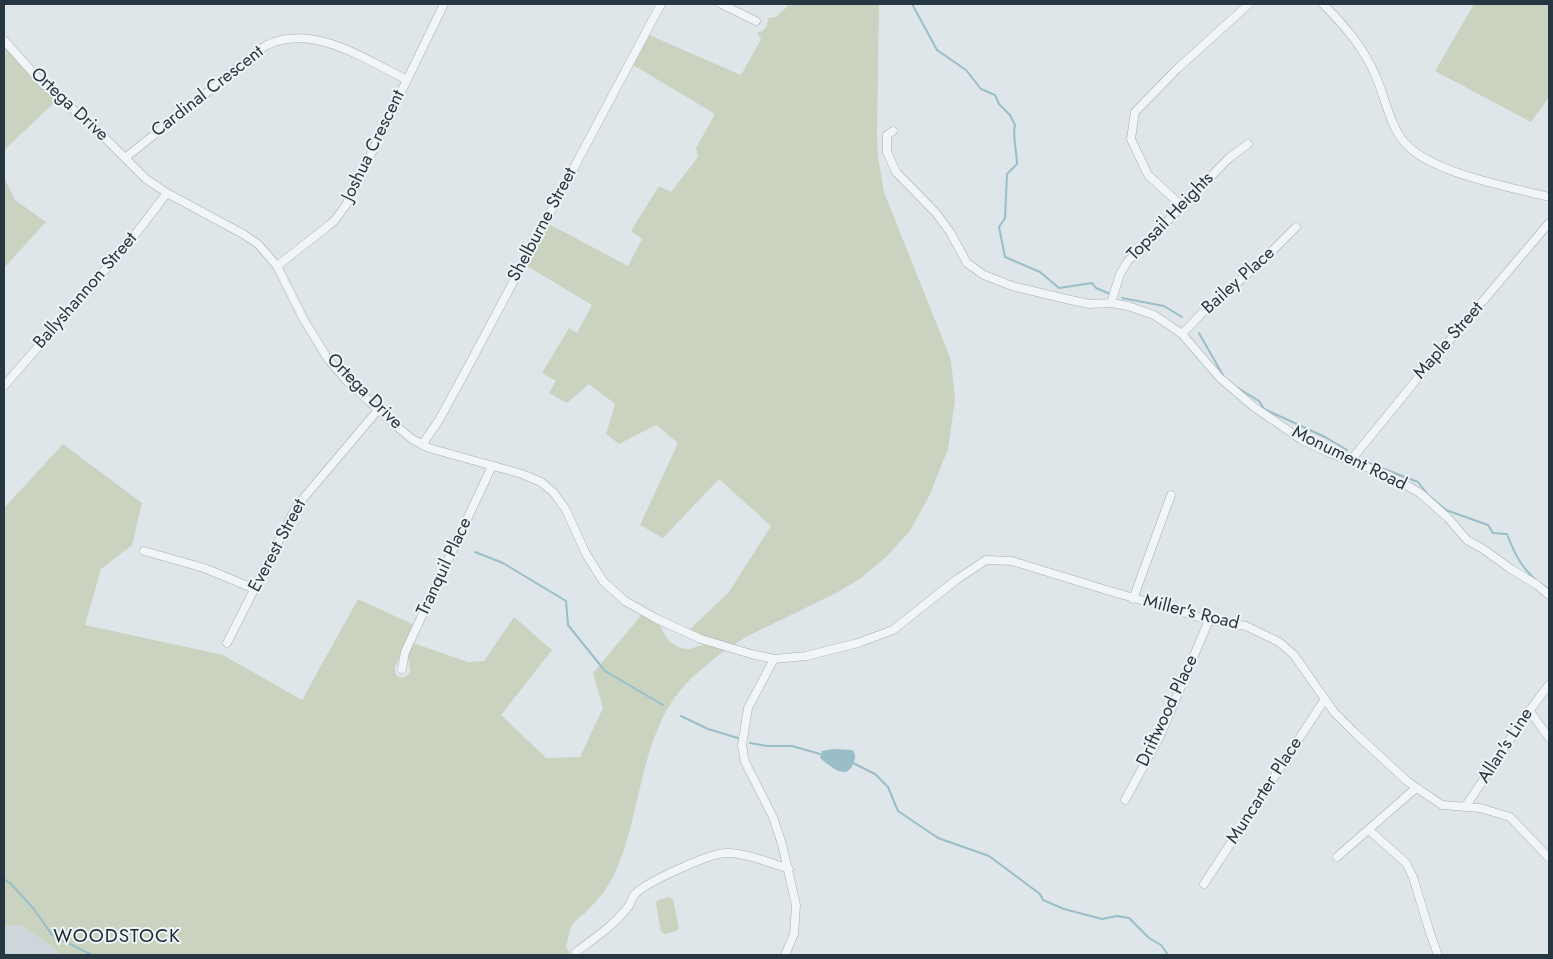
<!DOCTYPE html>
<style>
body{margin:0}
#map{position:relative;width:1553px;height:959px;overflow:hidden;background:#dfe6e9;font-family:Jost,sans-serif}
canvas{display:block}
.frame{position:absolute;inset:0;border:5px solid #273741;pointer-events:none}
</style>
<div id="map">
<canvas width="1553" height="959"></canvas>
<div class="frame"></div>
</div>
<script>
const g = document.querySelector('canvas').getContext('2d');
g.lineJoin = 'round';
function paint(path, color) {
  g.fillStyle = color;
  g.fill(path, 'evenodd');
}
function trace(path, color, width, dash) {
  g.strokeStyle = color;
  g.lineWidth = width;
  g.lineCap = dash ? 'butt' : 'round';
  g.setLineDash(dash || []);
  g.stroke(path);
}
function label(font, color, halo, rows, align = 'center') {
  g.font = font + ' Jost,sans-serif';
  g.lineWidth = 4;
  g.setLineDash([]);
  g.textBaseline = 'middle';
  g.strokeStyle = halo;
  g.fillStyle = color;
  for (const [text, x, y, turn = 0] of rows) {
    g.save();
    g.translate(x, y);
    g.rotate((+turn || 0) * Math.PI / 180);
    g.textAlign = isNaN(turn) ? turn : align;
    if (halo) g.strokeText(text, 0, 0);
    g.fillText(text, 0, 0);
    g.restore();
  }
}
paint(new Path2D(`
 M22 925 55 949 61 955H4V926Z`), '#cdd6db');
paint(new Path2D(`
 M790 4H879L877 137 878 157 884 192 951 360 955 400 948 449 930 494 910 531 886 557 860 579 836 593 746 637 732 646 688 631 729 592 771 526 719 479 663 538 640 525 678 443 656 425 619 444 606 434 615 404 589 384 567 403 549 393 556 381 542 373 569 328 577 333 592 305 527 266 549 224 628 266 642 239 631 231 659 186 671 192 698 157 696 148 715 114 633 65 649 35 741 75 761 39 757 33C765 31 768 26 768 18L776 17Z
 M1474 4H1549V97L1531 122 1435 71Z
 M4 46 40 86 56 101 4 150Z
 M4 177 15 200 46 222 4 268Z
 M63 444 142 503 132 545 101 569 85 625 223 655 302 700 358 599 414 625 395 667C394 679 404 681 410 672L408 655 413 643 468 662 484 661 514 617 552 650 501 715 546 758 580 757 603 708 593 673 642 614 660 625C665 638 674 649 689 649 695 648 700 645 705 645 711 644 719 648 725 650 706 665 687 680 673 700 639 751 640 818 615 873 608 888 598 900 586 912 582 916 575 920 572 925 569 931 568 940 566 947L571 955H61L55 949 22 925 4 926V508Z
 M669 897 673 899 679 928 676 931 665 934 661 932 656 903 658 900Z`), '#cad3c0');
paint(new Path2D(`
 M834 749 852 750 854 752C856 757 855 759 853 764 846 782 829 765 820 758L822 751Z`), '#99beca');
trace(new Path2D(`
 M912 4 937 50 966 70 981 89 995 95 999 104 1010 115 1015 125C1012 136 1017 151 1017 164L1007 174 1005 218 999 227 1005 257 1040 272 1059 288 1092 283 1096 288 1110 294
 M1122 298 1164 306 1182 317
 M1199 333 1224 377
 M1233 385 1259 401 1264 409 1325 437 1347 450
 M1361 460 1418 482 1428 495 1446 510 1488 525 1493 533 1507 534C1515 555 1521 567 1538 582
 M475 552 503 563 566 601 568 625 605 671 663 705
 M1544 586 1549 589
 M681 716 708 729 738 738
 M750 743 767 746H792L820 754
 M853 763 875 774 888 787 898 811 938 838 989 856 1040 894 1043 900 1064 909 1102 919 1117 916 1129 918 1149 938 1161 945 1168 955
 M4 879 11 884 33 908 52 935 92 955`), '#99beca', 2);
const minor = new Path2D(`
 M721 4 756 21
 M1323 4C1345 26 1364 48 1376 77 1385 97 1390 126 1405 143 1431 173 1510 187 1549 197
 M4 40 43 84 98 131 146 179 167 193 243 234 258 244 277 266 304 320 328 359 346 380 394 424 412 439 429 448 522 474 541 482 554 493 566 510 586 554 603 581 625 601 657 619 701 639 751 654 774 659 806 656 858 643 893 630 956 580 986 560 1012 561 1103 589 1209 620 1246 626 1279 642 1294 655 1334 712 1356 734 1408 782 1442 805 1480 808 1510 817 1549 858
 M893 131 887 135V152L896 172 936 213 950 232 967 263 984 275 1012 286 1062 298 1089 304 1111 303 1128 306 1154 315 1182 334 1220 378 1254 407 1279 424 1302 440 1330 453 1390 476 1420 493 1448 518 1467 540 1483 549 1511 569 1537 585 1549 595
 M125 158 265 46C311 22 365 59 407 80
 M1182 206 1148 175 1131 139 1135 112 1177 69 1249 4
 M277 266 328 226 335 220 346 205 444 4
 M1111 303 1120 274 1128 261 1229 158 1248 144
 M1182 334 1204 311 1258 265 1296 227
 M4 386 131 240 167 193
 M422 445 439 420 469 365 661 4
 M1351 460 1422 373 1549 223
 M144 551 204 568 255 589
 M1133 599 1171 495
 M227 643 296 507 378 410
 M774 659 748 708 742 745 745 762 773 817 782 844 796 905 794 934 785 955
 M402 669 405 652 492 466
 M1529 710 1549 738
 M1125 800 1160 736 1209 620
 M1465 807C1493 767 1518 723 1549 685
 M1369 830 1406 863 1413 877 1430 933 1438 955
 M1337 857 1416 788
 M1204 884 1325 699
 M576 952C595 938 613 926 628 907 631 903 632 898 635 894 646 882 709 854 725 853 743 852 771 863 789 869`);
trace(minor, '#a4aeb3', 9);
trace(minor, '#f2f5f7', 8);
label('18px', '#273741', '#eff4f6', [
 ["Cardinal Crescent",208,92,-38],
 ["Ortega Drive",69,105,43],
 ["Joshua Crescent",374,146,-64],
 ["Topsail Heights",1171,217,-46],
 ["Shelburne Street",543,225,-62],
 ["Bailey Place",1239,281,-42],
 ["Ballyshannon Street",86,291,-49],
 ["Maple Street",1449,341,-49],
 ["Ortega Drive",364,392,45],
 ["Monument Road",1349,459,26],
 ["Everest Street",278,546,-62],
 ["Tranquil Place",445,567,-65],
 ["Miller's Road",1191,613,14],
 ["Driftwood Place",1168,711,-65],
 ["Allan's Line",1506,746,-57],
 ["Muncarter Place",1265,791,-57]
]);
g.letterSpacing = '1px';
label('19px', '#1a2831', '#eff4f6', [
 ["WOODSTOCK",117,937]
]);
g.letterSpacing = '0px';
</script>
